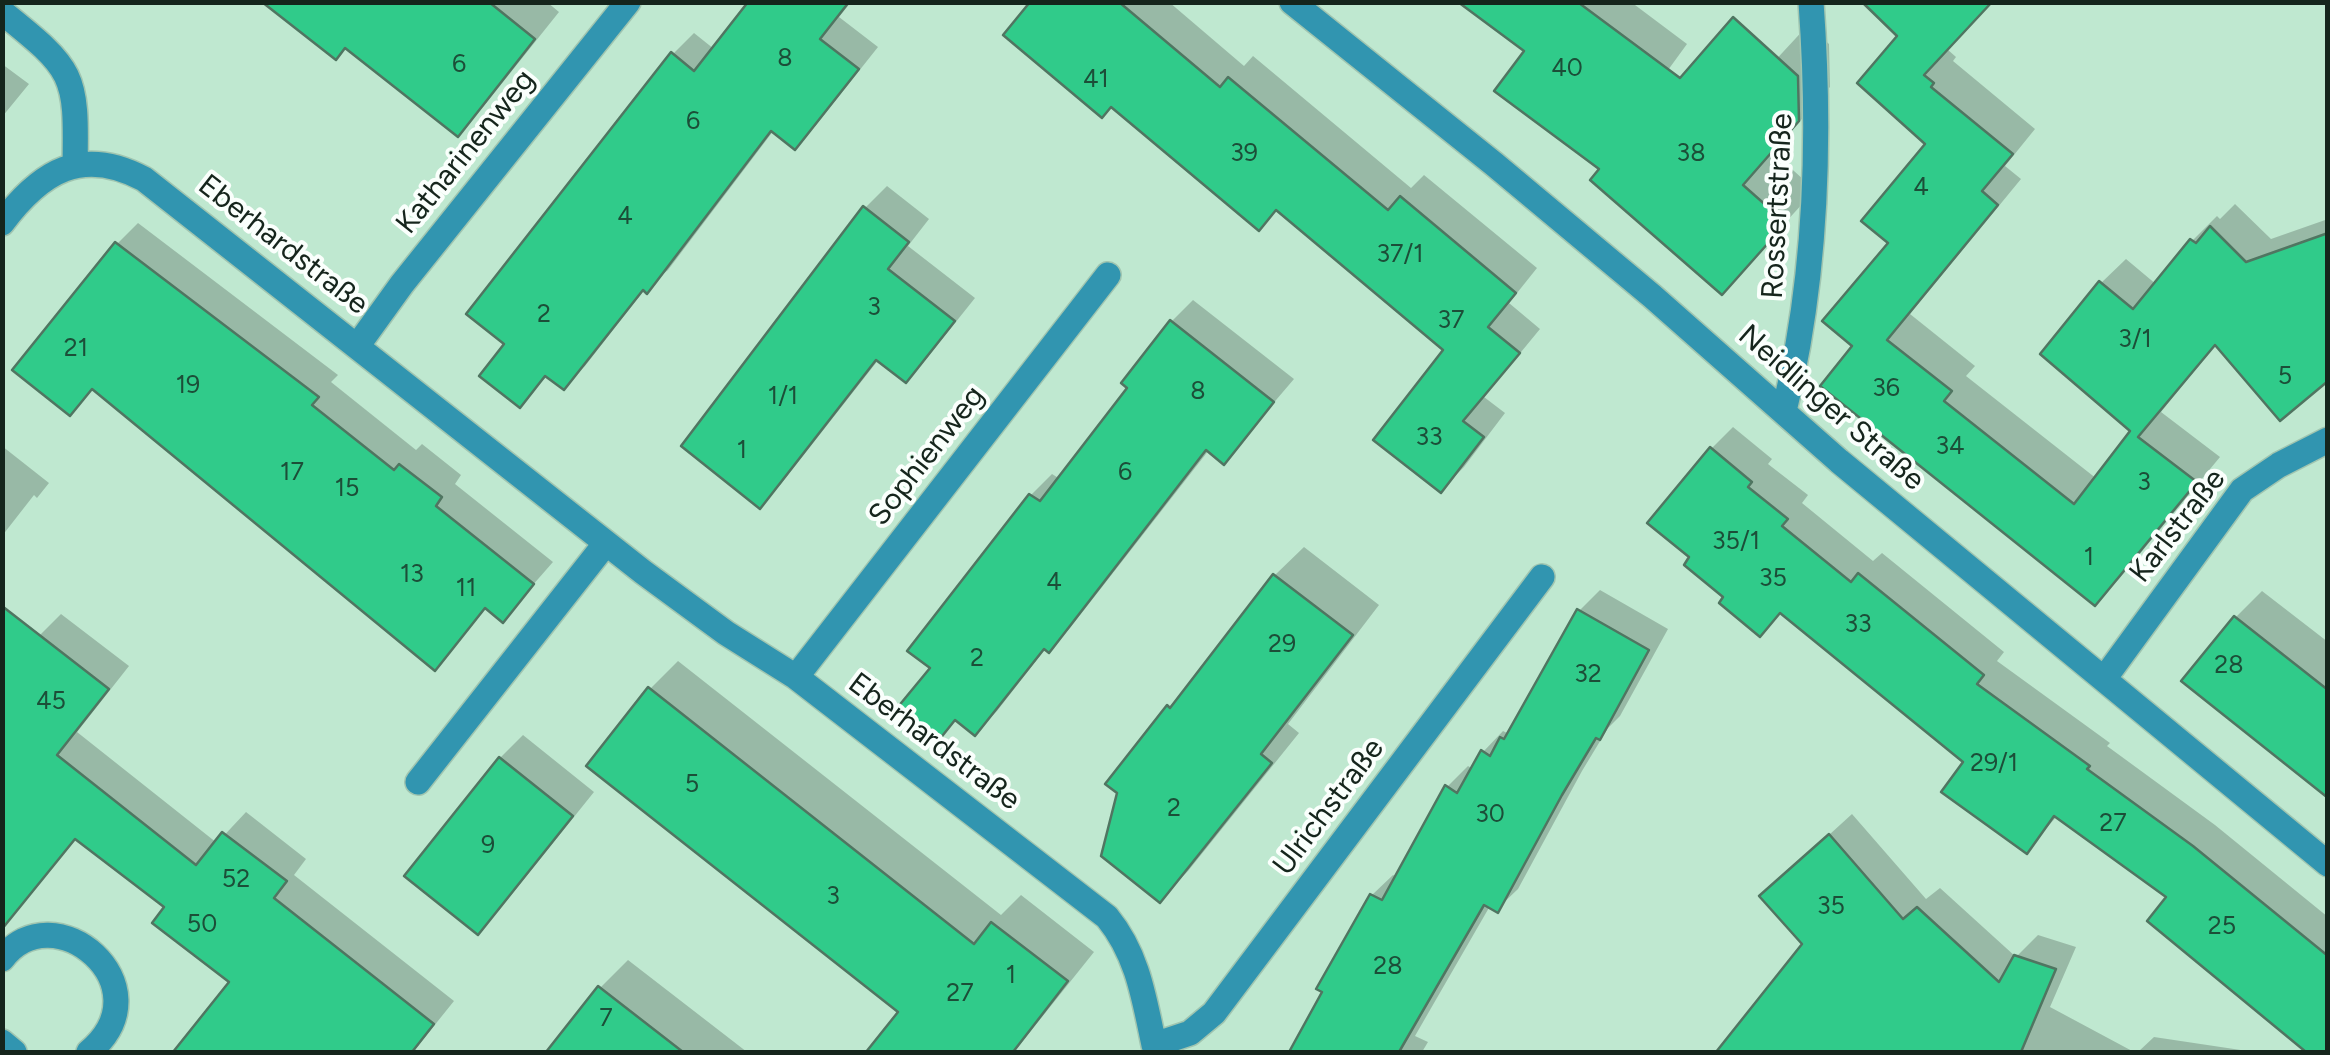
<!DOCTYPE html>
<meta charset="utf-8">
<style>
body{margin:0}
#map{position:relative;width:2330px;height:1055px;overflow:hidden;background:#bfe8d0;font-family:Figtree,sans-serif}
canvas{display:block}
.frame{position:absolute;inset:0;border:5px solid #15251c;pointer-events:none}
</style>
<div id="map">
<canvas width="2330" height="1055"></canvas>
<div class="frame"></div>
</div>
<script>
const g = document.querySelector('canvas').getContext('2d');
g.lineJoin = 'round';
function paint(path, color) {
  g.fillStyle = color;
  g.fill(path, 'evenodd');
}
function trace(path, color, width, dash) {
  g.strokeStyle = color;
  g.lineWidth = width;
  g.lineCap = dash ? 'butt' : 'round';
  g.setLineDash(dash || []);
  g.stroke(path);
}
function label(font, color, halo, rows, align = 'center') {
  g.font = font + ' Figtree,sans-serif';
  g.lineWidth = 8;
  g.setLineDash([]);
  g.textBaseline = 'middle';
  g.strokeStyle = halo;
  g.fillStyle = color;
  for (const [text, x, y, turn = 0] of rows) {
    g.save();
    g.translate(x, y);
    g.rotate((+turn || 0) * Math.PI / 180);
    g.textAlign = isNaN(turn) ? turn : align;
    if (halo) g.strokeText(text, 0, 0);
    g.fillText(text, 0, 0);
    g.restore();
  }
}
paint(new Path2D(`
 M267 2H547L559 12 483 107 457 133 346 46Z
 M751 2H851L839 17 878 47 816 125 795 146 774 130 668 270 645 289 585 366 563 387 548 375 520 405 507 343 673 54 694 33 714 49Z
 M1034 2H1169L1244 66 1253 56 1411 188 1424 175 1537 268 1509 303 1540 329 1484 397 1505 413 1464 467 1441 490 1446 349 1278 208 1259 228Z
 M1462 2H1631L1687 44 1617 140 1528 50Z
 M1808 25 1829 44 1830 87 1773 152 1815 190 1722 292 1633 214Z
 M1947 49 1956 57 1953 61 2035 129 2005 166 2021 179 1910 314 1975 366 1966 376 2097 479 2134 431 2101 283 2126 259 2157 285 2192 241 2217 216 2220 219 2235 204 2271 239 2328 219V377L2217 343 2161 412 2220 457 2119 579 2095 603 1855 346 1928 144 1860 82Z
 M2 64 29 84 2 117Z
 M887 186 929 219 908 246 975 298 927 358 906 380 879 359 781 484 759 505 865 208Z
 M138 223 338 375 331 382 416 450 422 444 461 475 455 484 553 562 503 619 487 607 435 667 94 387 70 413 117 244Z
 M1193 300 1294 379 1224 461 1209 450 1070 628 1049 650 1046 648 997 711 975 733 957 719 939 737 933 667 911 650 1031 495 1052 474 1060 479 1131 388 1124 382 1172 321Z
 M1733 427 1772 459 1768 464 1808 495 1802 503 1873 561 1882 553 2004 652 1997 661 2110 743 2107 746 2215 825 2328 917V1052H2310L2150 921 2170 897 2058 815 2027 850 1966 762 1783 611 1760 634 1693 557 1711 449Z
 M2 446 49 483 37 498 34 495 2 536Z
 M1304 547 1379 605 1288 724 1299 733 1188 871 1160 900 1169 707 1191 685 1275 575Z
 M1600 590 1668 629 1620 716 1608 728 1582 771 1518 889 1497 909 1490 906 1415 1036 1428 1042 1422 1052H1292L1372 895 1393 875 1398 877 1447 787 1468 766 1473 769 1483 752 1503 731 1507 733 1579 611Z
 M2262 591 2328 642V795L2236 617Z
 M61 614 129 666 77 732 217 843 246 812 306 859 294 875 454 1001 413 1052H177L233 982 167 907 77 838 40 879 2 684 40 635Z
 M678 661 1001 915 1021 895 1094 952 1014 1052H885L875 1045 902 1011 650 689Z
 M523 735 594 792 500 909 478 932 500 758Z
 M1852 814 1926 899 1940 888 2016 957 2038 935 2076 947 2050 1007 2134 1052H1870L1860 1047 1856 1052H1720L1805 944 1762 896Z
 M628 960 747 1052H549L600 988Z
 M2154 1037 2254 1052H2138Z`), '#0003');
const building = new Path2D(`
 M262 2H489L535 39 458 137 345 48 336 60Z
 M748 2H849L820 39 859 69 795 150 771 131 647 294 643 290 564 390 545 376 520 408 479 376 504 344 466 314 671 52 694 71Z
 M1030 2H1119L1220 87 1228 77 1388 210 1400 196 1516 293 1488 327 1520 353 1463 421 1484 437 1441 493 1373 440 1443 350 1276 210 1259 231 1111 107 1102 118 1003 35Z
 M1458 2 1579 3 1680 78 1733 17 1798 76 1799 121 1743 185 1786 223 1722 295 1590 180 1599 169 1494 91 1524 51Z
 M1862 2H1992L1924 75 1934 83 1931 87 2013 154 1982 191 1998 205 1887 340 1952 391 1944 401 2074 504 2130 431 2040 354 2099 281 2133 309 2190 239 2196 243 2210 226 2246 262 2328 233V381L2280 421 2215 345 2138 437 2197 482 2095 606 1820 386 1852 346 1822 321 1888 243 1861 221 1925 144 1857 83 1897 36Z
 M863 206 909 242 888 269 955 321 906 383 876 360 760 509 681 446Z
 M115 242 319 397 312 405 394 470 399 464 442 497 436 506 534 584 503 623 485 608 435 671 92 389 70 416 12 370Z
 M1170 320 1274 402 1224 465 1206 450 1049 653 1044 649 975 736 955 720 939 740 897 708 930 668 907 651 1029 494 1040 501 1127 388 1121 383Z
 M1710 447 1752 482 1748 487 1788 519 1782 526 1851 582 1858 573 1984 675 1977 684 2090 766 2087 769 2193 846 2328 956V1052H2306L2147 921 2166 897 2054 816 2027 854 1941 792 1963 762 1780 613 1760 637 1719 603 1723 597 1684 565 1689 557 1647 523Z
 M1273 574 1353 635 1261 754 1272 763 1160 903 1101 856 1117 793 1105 784 1167 705 1170 708Z
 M2 606 109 689 57 755 196 865 222 832 287 881 274 898 434 1024 412 1052H173L229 982 152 923 164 907 75 839 2 929Z
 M1577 609 1649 650 1600 740 1596 738 1562 795 1498 913 1484 905 1399 1052H1289L1322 992 1316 989 1370 894 1382 900 1445 785 1457 793 1481 750 1490 756 1500 737 1504 739Z
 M2234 616 2328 690V798L2181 681Z
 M648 687 974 944 991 922 1068 981 1013 1052H866L898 1012 586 766Z
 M499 757 573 816 478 935 404 876Z
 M1829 834 1903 919 1917 907 1999 982 2014 955 2056 969 2021 1052H1716L1802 944 1759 896Z
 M598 986 683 1052H546Z`);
paint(building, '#30cb8a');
trace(building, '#507561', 2.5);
const minor = new Path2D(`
 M1292 2 1494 164 1652 296 1839 461 2328 864
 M2 12C74 70 77 73 75 165
 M2 223C41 171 82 146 144 179L643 572 726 633 796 677 1107 917C1138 955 1144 998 1154 1045
 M358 345 402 284 628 2
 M1784 411C1817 278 1821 139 1811 2
 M796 677 1108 275
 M2104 679 2242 490 2279 465 2328 440
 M418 782 606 543
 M2 959C53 890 168 986 89 1052
 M2 1042 14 1052
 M1154 1045 1190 1033 1214 1013 1542 577`);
trace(minor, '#a0c5b0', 28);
trace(minor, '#3195b0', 25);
label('25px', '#1c4e38', null, [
 ["8",785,59],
 ["6",459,65],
 ["40",1567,69],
 ["41",1096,80],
 ["6",693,122],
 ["39",1244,154],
 ["38",1691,154],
 ["4",1921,188],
 ["4",625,217],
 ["37/1",1400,255],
 ["3",874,308],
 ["2",544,315],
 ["37",1451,321],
 ["3/1",2135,340],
 ["21",76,349],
 ["5",2285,377],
 ["19",188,386],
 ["36",1886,389],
 ["8",1198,392],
 ["1/1",783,397],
 ["33",1429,438],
 ["34",1950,447],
 ["1",742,451],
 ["17",292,473],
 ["6",1125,473],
 ["3",2144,483],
 ["15",347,489],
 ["35/1",1736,542],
 ["1",2089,558],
 ["13",412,575],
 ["35",1773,579],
 ["4",1054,583],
 ["11",466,589],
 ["33",1858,625],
 ["29",1282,645],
 ["2",977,659],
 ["28",2229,666],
 ["32",1588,675],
 ["45",51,702],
 ["29/1",1994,764],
 ["5",692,785],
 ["2",1174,809],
 ["30",1490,815],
 ["27",2113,824],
 ["9",488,846],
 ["52",236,880],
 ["3",833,897],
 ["35",1831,907],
 ["50",202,925],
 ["25",2222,927],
 ["28",1388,967],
 ["1",1011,976],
 ["27",960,994],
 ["7",606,1019]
]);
label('30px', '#15251c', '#fafffc', [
 ["Katharinenweg",466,152,-51],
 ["Rossertstraße",1778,206,-87],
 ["Eberhardstraße",283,245,38],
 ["Neidlinger Straße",1831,408,41],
 ["Sophienweg",927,456,-52],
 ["Karlstraße",2178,526,-52],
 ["Eberhardstraße",934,742,37],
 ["Ulrichstraße",1329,807,-53]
]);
</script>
